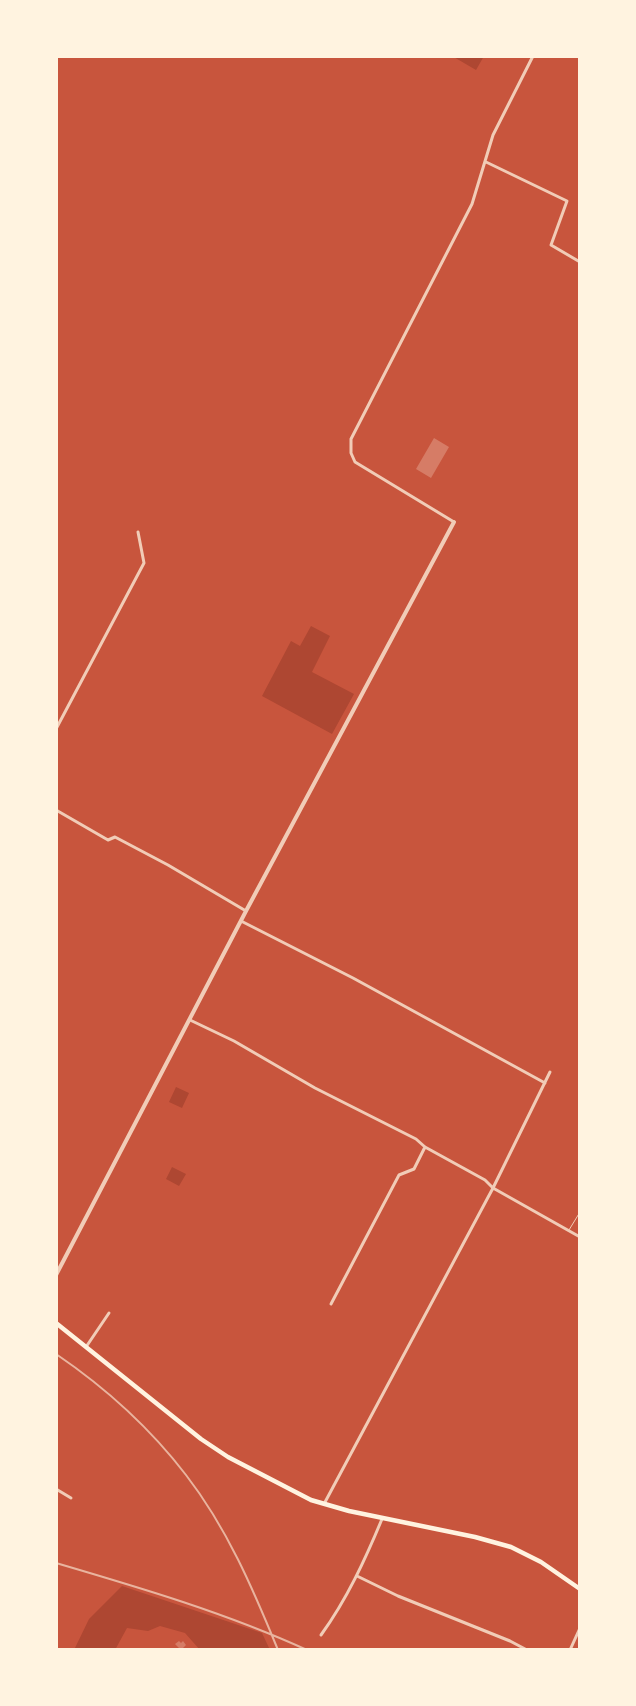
<!DOCTYPE html>
<style>
body{margin:0}
#map{position:relative;width:636px;height:1706px;overflow:hidden;background:#c8553d;font-family:Mulish,sans-serif}
canvas{display:block}
.frame{position:absolute;inset:0;border:58px solid #fff3e0;pointer-events:none}
</style>
<div id="map">
<canvas width="636" height="1706"></canvas>
<div class="frame"></div>
</div>
<script>
const g = document.querySelector('canvas').getContext('2d');
g.lineJoin = 'round';
function paint(path, color) {
  g.fillStyle = color;
  g.fill(path, 'evenodd');
}
function trace(path, color, width, dash) {
  g.strokeStyle = color;
  g.lineWidth = width;
  g.lineCap = dash ? 'butt' : 'round';
  g.setLineDash(dash || []);
  g.stroke(path);
}
paint(new Path2D(`
 M452 56H484L476 70Z
 M311 626 330 636 312 672 354 694 332 734 262 696 291 641 300 646Z
 M176 1087 189 1093 182 1108 169 1102Z
 M172 1167 186 1174 179 1186 166 1179Z
 M122 1586 262 1633 270 1650H200L185 1633 160 1626 148 1631 127 1628 115 1650H74L89 1619Z`), '#ae4732');
paint(new Path2D(`
 M434 438 449 447 431 478 416 469Z
 M179 1641 181 1643 183 1641 186 1645 181 1650 175 1644Z`), '#d67c66');
trace(new Path2D(`
 M569 1230 580 1212`), '#f1ccb7', 1);
trace(new Path2D(`
 M486 162 567 201 551 245 580 262
 M454 522 355 462 351 453V439L472 204 493 135 533 56
 M56 729 144 563 138 532
 M56 810 108 840 115 837 168 865 246 911
 M241 921 353 978 545 1083
 M190 1020 234 1041 315 1088 416 1139 425 1147 485 1180 493 1188 580 1237
 M331 1304 399 1175 414 1169 425 1147
 M86 1347 109 1313
 M56 1489 71 1498
 M324 1504 493 1188 550 1072
 M357 1576 398 1596 510 1641 527 1650
 M321 1635C347 1599 365 1560 382 1519
 M570 1650 580 1628`), '#f1ccb7', 3);
trace(new Path2D(`
 M56 1275 246 911 454 522`), '#f1ccb7', 4);
trace(new Path2D(`
 M56 1323 201 1439 228 1457 311 1500 349 1511 475 1537 511 1547 541 1562 580 1589`), '#fff3e0', 4.5);
trace(new Path2D(`
 M56 1354C106 1388 150 1428 186 1475 227 1528 253 1589 278 1650
 M56 1563C141 1588 226 1613 307 1650`), '#e9b49f', 2);
</script>
